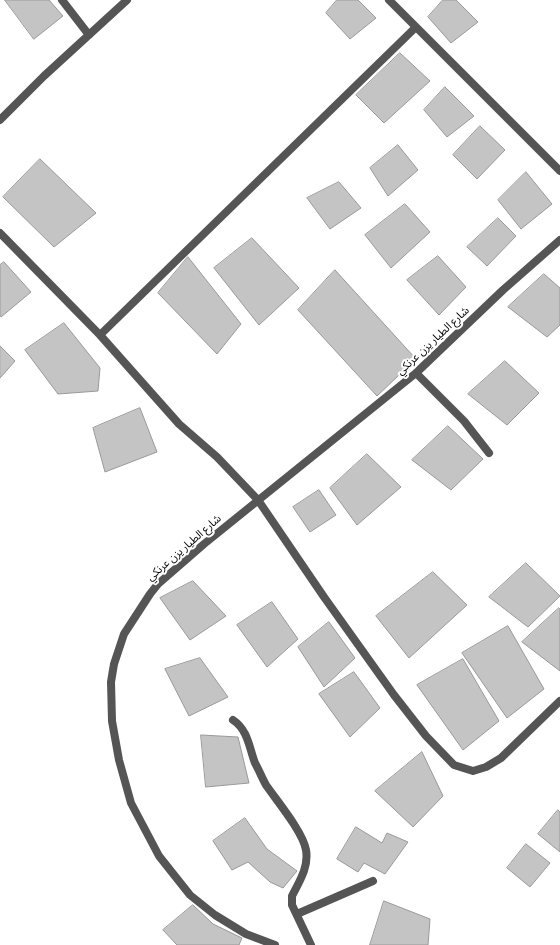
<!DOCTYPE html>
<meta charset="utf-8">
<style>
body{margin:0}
canvas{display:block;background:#fff}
</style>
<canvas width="560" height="945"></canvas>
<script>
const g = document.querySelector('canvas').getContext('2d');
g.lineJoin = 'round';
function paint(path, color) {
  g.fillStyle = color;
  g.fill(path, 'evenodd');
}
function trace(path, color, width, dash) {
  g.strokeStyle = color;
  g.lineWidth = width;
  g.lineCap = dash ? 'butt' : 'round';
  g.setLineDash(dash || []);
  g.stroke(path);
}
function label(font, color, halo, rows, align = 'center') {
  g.font = font + ' "PT Sans Narrow","Noto Sans Arabic",sans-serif';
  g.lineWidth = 4;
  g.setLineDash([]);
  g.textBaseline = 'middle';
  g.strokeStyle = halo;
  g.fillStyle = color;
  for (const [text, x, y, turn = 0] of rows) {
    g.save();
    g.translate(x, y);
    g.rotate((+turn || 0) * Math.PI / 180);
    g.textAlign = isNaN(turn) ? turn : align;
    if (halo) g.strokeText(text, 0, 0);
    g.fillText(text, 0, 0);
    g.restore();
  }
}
const building = new Path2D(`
 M5 0H49L63 16 34 39Z
 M337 0H358L376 18 350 39 326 13Z
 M443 0H456L478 22 451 43 428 17Z
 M400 53 430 81 384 123 356 95Z
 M445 87 474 116 447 137 424 110Z
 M480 126 505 150 477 179 453 155Z
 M398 145 418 170 388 196 370 168Z
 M40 159 96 213 54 247 3 197Z
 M526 172 552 204 521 229 498 200Z
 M339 182 361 208 330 229 307 198Z
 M405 204 430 232 391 268 365 235Z
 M498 218 516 236 487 266 467 247Z
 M252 238 299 288 259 325 214 268Z
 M438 256 466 287 439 315 407 280Z
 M188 257 241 324 217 354 158 293Z
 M4 262 31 292 1 317 0 315V265Z
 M335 270 416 359 377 396 298 310Z
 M544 274 560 288V325L547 337 508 307Z
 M64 323 100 368 98 391 58 394 25 350Z
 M0 346 15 361 0 378Z
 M505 361 539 393 507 425 468 394Z
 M140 408 157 452 105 472 93 428Z
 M448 426 483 459 451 490 412 460Z
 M367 454 401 487 357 525 330 488Z
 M319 490 336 515 310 532 293 507Z
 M526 563 560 596 528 627 489 597Z
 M433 572 467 605 409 658 376 616Z
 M193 581 226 616 190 640 160 598Z
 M272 602 298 639 267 667 237 625Z
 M559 608 560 609V671L522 642Z
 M329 622 355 658 324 687 298 647Z
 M508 626 544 689 507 718 462 653Z
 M200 658 228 697 189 716 165 669Z
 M463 659 499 721 463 750 417 685Z
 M354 672 380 708 350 737 319 694Z
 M201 735 238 737 249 783 206 787Z
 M422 752 443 796 413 827 375 791Z
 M558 810 560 812V852L538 834Z
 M245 818 267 849 297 871 283 888 270 882 248 862 232 870 213 841Z
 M356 827 382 843 387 833 408 842 385 874 364 863 358 872 337 859Z
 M526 844 550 863 530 887 507 868Z
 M384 901 430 919 428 945H370Z
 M193 905 213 924 242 938 239 945H177L163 930Z`);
paint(building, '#c4c4c4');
trace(building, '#999', 1);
trace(new Path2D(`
 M62 0 89 35
 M389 0 560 171
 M0 120 44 76 127 0
 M0 233 100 335 179 424 217 457 258 500 324 597 394 695 426 736 454 765 473 771 486 767 501 758 560 701
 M100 335 416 27
 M416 373 464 421 489 453
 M233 720C248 730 249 747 255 763 259 770 262 778 266 785 277 801 303 832 306 850 309 867 299 882 292 896V905L311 945
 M297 914 373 881
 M275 945 246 934 215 915 190 895 159 856 131 803 119 760 112 721 111 682 114 664 124 634 150 594 158 584 204 544 416 373 503 290 560 240`), '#555', 8);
label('11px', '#000', '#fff', [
 ["شارع الطيار يزن عرنكي",433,341,-43],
 ["شارع الطيار يزن عرنكي",184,548,-41]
]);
</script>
